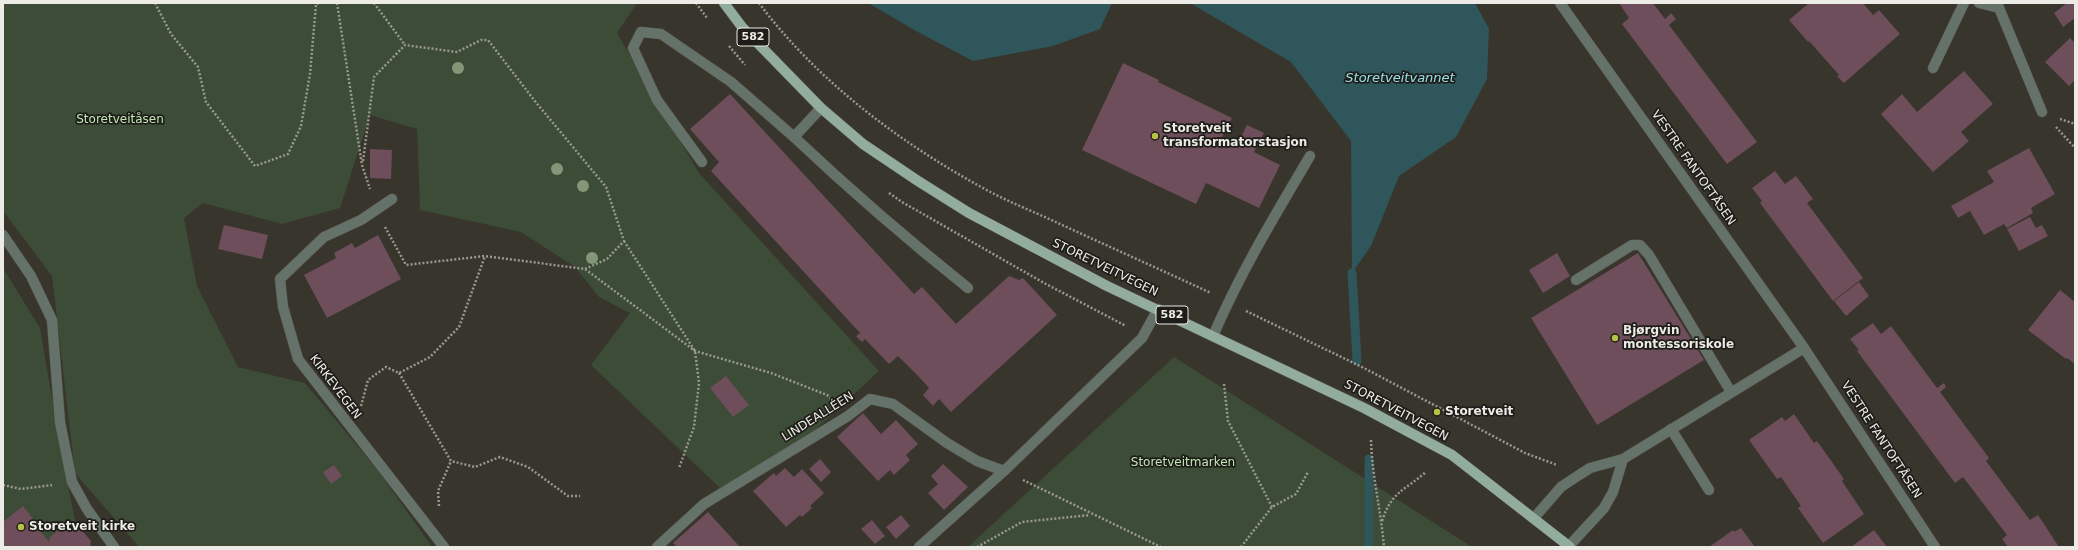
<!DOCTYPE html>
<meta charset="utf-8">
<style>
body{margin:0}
#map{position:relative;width:2078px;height:550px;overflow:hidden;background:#38352c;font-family:"DejaVu Sans",sans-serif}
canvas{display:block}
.frame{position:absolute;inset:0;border:4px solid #ecebe5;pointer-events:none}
</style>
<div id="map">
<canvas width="2078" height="550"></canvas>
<div class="frame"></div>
</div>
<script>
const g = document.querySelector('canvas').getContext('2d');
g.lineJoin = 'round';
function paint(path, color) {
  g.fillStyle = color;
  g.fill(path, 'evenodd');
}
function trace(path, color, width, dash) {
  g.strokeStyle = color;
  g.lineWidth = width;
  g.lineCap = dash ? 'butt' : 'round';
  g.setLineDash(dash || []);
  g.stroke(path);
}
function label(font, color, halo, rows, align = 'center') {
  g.font = font + ' "DejaVu Sans",sans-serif';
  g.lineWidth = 3.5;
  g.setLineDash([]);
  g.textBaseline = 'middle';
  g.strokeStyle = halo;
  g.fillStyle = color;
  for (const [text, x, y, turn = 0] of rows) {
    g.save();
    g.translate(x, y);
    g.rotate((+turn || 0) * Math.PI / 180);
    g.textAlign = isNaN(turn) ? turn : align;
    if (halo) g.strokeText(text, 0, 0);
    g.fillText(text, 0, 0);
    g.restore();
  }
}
paint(new Path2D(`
 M3 3H637L617 33 699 173 879 371 801 443 720 488 591 365 630 313 599 297 575 267 521 232 420 210 417 129 370 115 340 208 282 224 203 203 184 218 197 286 238 367 305 383 379 472 432 547H139L75 473 52 276 3 211Z
 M3 268 40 328 62 456 80 544 76 547H3Z
 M1174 357 1472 547H968Z`), '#3c4c37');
paint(new Path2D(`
 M868 3H1112L1100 29 1053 46 973 61 916 31Z
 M1190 3H1475L1489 29 1487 79 1456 137 1399 176 1371 246 1352 273 1351 141 1291 62Z`), '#2f565b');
trace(new Path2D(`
 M1352 273 1357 361
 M1369 547V459`), '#2f565b', 9);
paint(new Path2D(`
 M1619 3H1653L1665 19 1671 13 1676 19 1669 25 1757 142 1727 164 1622 24 1629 18Z
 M1809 3H1863L1873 15 1879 10 1900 34 1844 83 1837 76 1839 75 1809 41 1808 42 1789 20Z
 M2067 3H2075V18L2063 27 2054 13Z
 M2070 38 2075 43V80L2069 86 2045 62Z
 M1123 63 1159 80 1158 82 1232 118 1221 139 1236 147 1247 125 1264 133 1254 152 1280 165 1259 208 1206 183 1196 204 1082 150Z
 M1964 71 1993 104 1961 132 1969 141 1933 172 1881 114 1902 94 1917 112Z
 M730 94 914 294 922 287 956 324 1009 276 1019 280 1023 278 1057 315 951 412 939 399 933 406 923 395 929 388 919 377 898 356 889 364 865 339 862 342 856 336 860 333 711 171 719 162 690 129Z
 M2029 148 2055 194 2031 208 2033 213 2007 228 2004 224 1984 235 1970 211 1958 218 1951 206 1994 182 1987 171Z
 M370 149 392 150 391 179 370 178Z
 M1775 171 1785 184 1796 176 1813 199 1807 203 1863 278 1833 301 1760 203 1762 201 1752 188Z
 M2030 217 2036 228 2042 225 2048 236 2019 251 2007 229Z
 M224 225 268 235 262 259 218 249Z
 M378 235 401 279 327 318 304 275 336 258 334 253 352 243 355 248Z
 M1557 253 1570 276 1543 293 1529 270Z
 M1638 253 1704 360 1597 425 1531 318Z
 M1859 282 1869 296 1846 316 1834 301Z
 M2060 290 2075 302V364L2067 358 2066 359 2028 330Z
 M1873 323 1881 334 1891 326 1937 388 1944 383 1946 387 1940 392 1989 458 1986 461 2030 520 2038 515 2059 547H2008L2002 539 2007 535 1963 477 1955 483 1857 351 1859 350 1850 339Z
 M726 376 749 405 733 417 710 388Z
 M863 413 881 434 896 420 918 444 906 455 910 460 894 475 890 470 878 481 837 437Z
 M1794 414 1814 443 1817 441 1844 479 1842 481 1864 514 1823 543 1798 508 1801 506 1781 477 1777 479 1749 440 1782 417 1785 421Z
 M820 459 831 472 821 482 809 469Z
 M943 464 968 487 944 510 928 493 938 484 931 476Z
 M334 465 342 476 331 484 323 472Z
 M785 468 794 477 802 469 824 493 810 506 812 508 802 517 800 515 786 527 753 491 774 473 776 476Z
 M23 506 42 530 40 531 49 542 50 537 63 526 80 528 91 541 90 547H4L3 522Z
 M708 512 740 547H677L673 543Z
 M901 515 910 526 896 539 886 527Z
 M872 520 885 536 875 544 861 529Z
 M1741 528 1755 547H1709L1733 530 1734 532Z
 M1874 530 1887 547H1851Z`), '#6d4e5a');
const lane = new Path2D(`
 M1979 3 1999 8
 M1933 68 1964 3
 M794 137C850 190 908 240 968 288
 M702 162 657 100 633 48 641 32 661 34 731 82 794 137 821 108
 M392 199 361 220 324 237 280 279 283 307 298 359 444 547
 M1576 280 1632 245H1640L1649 255 1731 392
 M1213 336C1240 273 1275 215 1310 156
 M1671 429 1709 490
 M657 547 704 504 848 416 870 399 893 404 947 443 977 461 1004 471`);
const street = new Path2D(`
 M1560 3 1804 348 1935 547
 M1997 3 2042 112
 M3 235 31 276 52 320 60 422 72 482 87 509 114 547
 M1534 518 1561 487 1576 477 1590 468 1623 459 1804 348
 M1569 546 1604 508 1613 492 1623 459
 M919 547 1004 471 1142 338 1158 309`);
const primary = new Path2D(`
 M724 3 742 27 821 108 863 144 918 181 969 213 1107 286 1364 408 1452 455 1570 547`);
trace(lane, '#55524a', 11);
trace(street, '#55524a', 11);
trace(primary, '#55524a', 11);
trace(new Path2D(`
 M155 3 171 34 198 67 206 102 255 166 288 154 301 126 310 74 316 4 319 3
 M337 3 362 165 370 189
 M374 3 405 45
 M696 3 707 18
 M759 3C817 81 899 142 983 188 1008 202 1035 212 1060 224 1110 247 1161 270 1211 293
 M729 46 745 65
 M2060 119 2075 124
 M2056 127 2075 148
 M363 161 374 77 405 45 457 52 481 40H488L534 100 606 187 624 241 607 259 585 269
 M889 193 902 202 1044 283 1126 326
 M385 227 406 265 485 256 585 269 695 351 771 373 827 395 833 401
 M624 241 695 351 699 383 694 427 679 468
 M1246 311 1362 367 1525 453 1557 465
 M399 373 451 461 475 467 500 457 528 467 568 496H580
 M1224 384 1228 421 1272 507
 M361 406 368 380 386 367 399 373 430 357 459 327 485 256
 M1371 440C1372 476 1381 511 1384 547
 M1023 480 1161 547
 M3 485 21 489 52 485
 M439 506 438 491 451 461
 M1382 521C1392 491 1404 491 1426 472
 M977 547 1022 522 1090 515
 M1241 547 1272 507 1296 494 1308 472`), '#9a9891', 2.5, [2, 2]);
trace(lane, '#657269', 10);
trace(street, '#657269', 10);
trace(primary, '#92ad9d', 10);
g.fillStyle = '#839678';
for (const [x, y] of [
 [458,68],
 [557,169],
 [583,186],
 [592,258]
]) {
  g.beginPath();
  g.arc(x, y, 6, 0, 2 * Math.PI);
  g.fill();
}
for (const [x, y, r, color] of [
 [1155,136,4,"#b7c148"],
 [1615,338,4,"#b7c148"],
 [1437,412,4,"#b7c148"],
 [21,527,4,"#b7c148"]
]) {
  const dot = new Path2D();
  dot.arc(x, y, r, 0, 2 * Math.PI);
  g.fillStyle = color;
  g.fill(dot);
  trace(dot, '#1e1d19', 1.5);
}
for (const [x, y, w] of [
 [753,37,32],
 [1172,315,32]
]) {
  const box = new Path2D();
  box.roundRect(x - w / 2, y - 9, w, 18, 3);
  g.fillStyle = '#1e1d19';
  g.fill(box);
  trace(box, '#ecebe5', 1);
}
label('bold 11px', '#ecebe5', null, [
 ["582",753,37],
 ["582",1172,315]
]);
label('12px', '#c1e6b6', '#1e1d19', [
 ["Storetveitåsen",120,120],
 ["Storetveitmarken",1183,463]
]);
label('bold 12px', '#ecebe5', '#1e1d19', [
 ["Storetveit",1163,129],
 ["transformatorstasjon",1163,143],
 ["Bjørgvin",1623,331],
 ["montessoriskole",1623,345],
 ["Storetveit",1445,412],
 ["Storetveit kirke",29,527]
], 'left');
label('12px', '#ecebe5', '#1e1d19', [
 ["VESTRE FANTOFTÅSEN",1693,168,55],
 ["STORETVEITVEGEN",1105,268,26],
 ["KIRKEVEGEN",335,387,53],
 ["STORETVEITVEGEN",1396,411,28],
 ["LINDEALLÉEN",818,417,-32],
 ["VESTRE FANTOFTÅSEN",1881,440,57]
]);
label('italic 13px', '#97e1eb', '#1e1d19', [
 ["Storetveitvannet",1400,79]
]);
</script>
